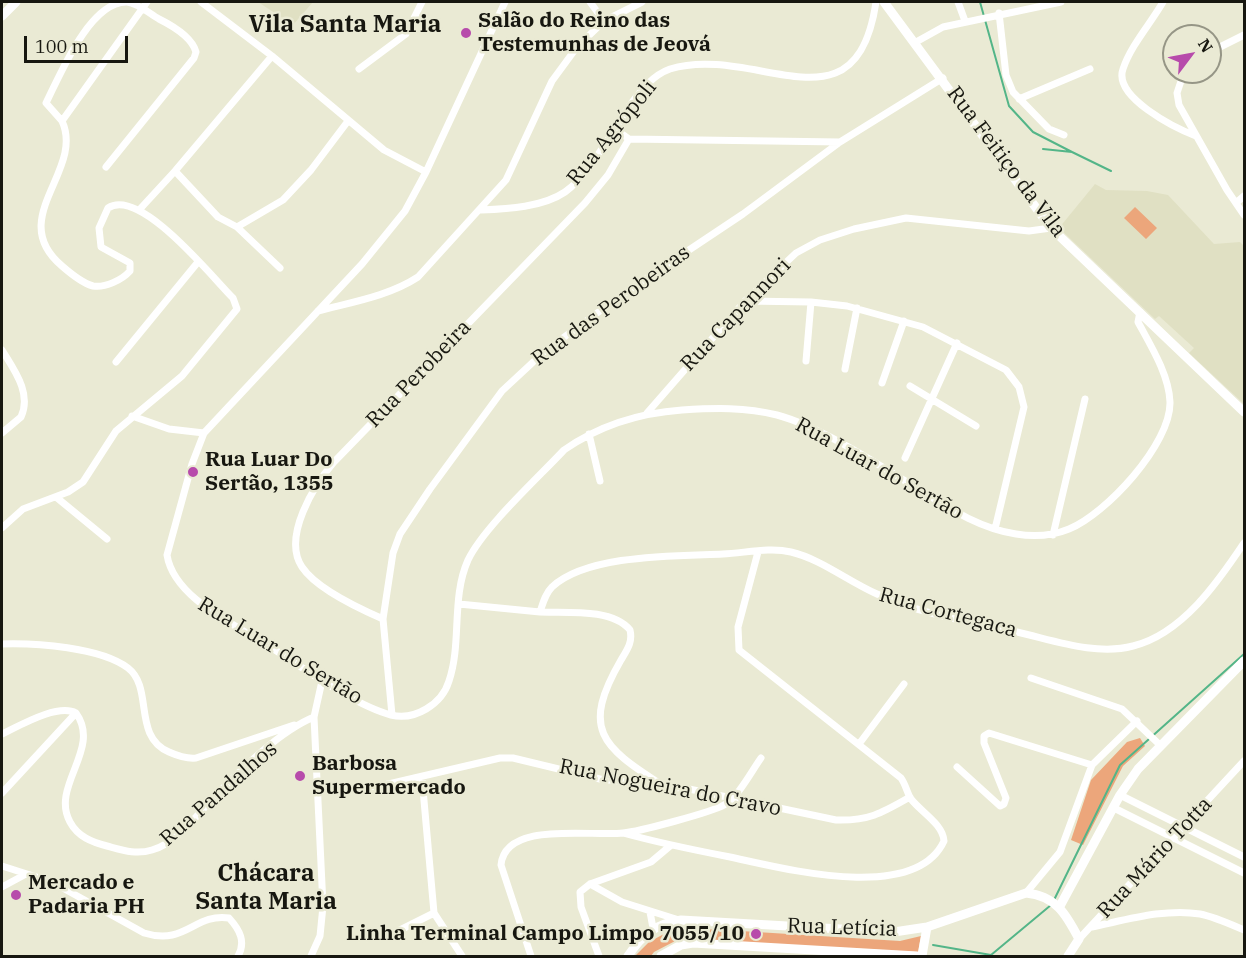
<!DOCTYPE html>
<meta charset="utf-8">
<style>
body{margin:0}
#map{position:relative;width:1246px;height:958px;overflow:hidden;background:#eaead4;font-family:"IBM Plex Serif",serif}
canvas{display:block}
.frame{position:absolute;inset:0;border:3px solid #171710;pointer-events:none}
.north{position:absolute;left:1162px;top:24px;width:60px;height:60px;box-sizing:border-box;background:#eaead4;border:2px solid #969686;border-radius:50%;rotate:58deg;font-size:16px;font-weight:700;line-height:24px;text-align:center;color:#171710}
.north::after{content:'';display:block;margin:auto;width:21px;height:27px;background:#b74bab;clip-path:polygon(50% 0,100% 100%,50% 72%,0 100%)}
.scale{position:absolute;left:24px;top:36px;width:104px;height:27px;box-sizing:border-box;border:3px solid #171710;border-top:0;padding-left:8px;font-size:18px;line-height:21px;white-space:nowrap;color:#171710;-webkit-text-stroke:4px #eaead4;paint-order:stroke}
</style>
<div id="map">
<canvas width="1246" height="958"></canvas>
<div class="frame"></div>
<div class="north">N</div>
<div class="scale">100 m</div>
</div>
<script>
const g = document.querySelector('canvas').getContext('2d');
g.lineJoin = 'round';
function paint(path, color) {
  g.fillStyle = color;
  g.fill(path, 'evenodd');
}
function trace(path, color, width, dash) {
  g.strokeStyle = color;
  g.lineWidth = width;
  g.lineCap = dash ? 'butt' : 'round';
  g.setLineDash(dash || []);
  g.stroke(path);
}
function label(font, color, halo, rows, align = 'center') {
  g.font = font + ' "IBM Plex Serif",serif';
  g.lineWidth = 5;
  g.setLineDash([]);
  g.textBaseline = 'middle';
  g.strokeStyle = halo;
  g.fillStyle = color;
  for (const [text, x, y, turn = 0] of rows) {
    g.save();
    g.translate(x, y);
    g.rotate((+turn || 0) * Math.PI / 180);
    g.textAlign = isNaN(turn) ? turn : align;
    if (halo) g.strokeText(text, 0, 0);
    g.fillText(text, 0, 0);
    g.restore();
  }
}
paint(new Path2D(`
 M258 2H313L293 25Z
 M1095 184 1106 190 1147 191 1168 195 1214 244 1240 242 1244 246V404L1189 353 1194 348 1159 316 1155 319 1059 228Z`), '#e0e0c3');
paint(new Path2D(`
 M1135 207 1157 228 1146 239 1124 218Z
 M1140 738 1145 746 1123 766 1083 845 1071 840 1091 780 1127 742Z
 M677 927 900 941 921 936 918 952 679 939 654 952 651 956H635L649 942Z`), '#eca67b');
trace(new Path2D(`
 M980 2 1009 106 1033 132 1072 152
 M1043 149 1072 152 1111 171
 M1054 900 1120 765 1244 654
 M933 945 991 955 1051 905`), '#53b588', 2);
trace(new Path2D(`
 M201 2 272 56 384 150 426 172
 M505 2 426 172 405 211 362 264 204 433 192 464 167 555C174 599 237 625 272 648 305 669 354 705 391 715 415 721 442 704 449 681 462 643 451 598 468 560 484 527 538 478 564 450 600 425 639 413 682 410 715 408 745 407 777 415 818 426 873 461 910 484 943 504 976 528 1016 534 1034 537 1052 536 1069 529 1106 514 1171 444 1170 402 1169 375 1151 346 1138 322L1140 312
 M590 2 604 21
 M958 2 965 21
 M1163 2C1151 23 1131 45 1123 69 1113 97 1175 128 1196 136
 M999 13 1006 75 1013 92 1049 129 1064 135
 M916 42 943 27 1061 2
 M1210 52 1244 35
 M359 69 406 34 422 2
 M1184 72 1177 93 1179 105 1227 190 1244 215
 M1019 99 1090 69
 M62 121 46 103C60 75 90 1 127 2 138 3 150 14 159 19 173 26 192 37 196 52L194 58 106 167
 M629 139 840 142
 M175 171 218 217 237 227 280 268
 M1236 203 1244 196
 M140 209 175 171 272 56
 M481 210C508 209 543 207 565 192 588 176 614 129 630 105 641 90 653 75 670 69 756 43 856 138 876 2
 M237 227 283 200 311 170 348 121
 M745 301 811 302 847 306 923 327 1006 370 1019 387 1024 407 995 529
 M318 311C352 302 389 296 418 277L506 180 552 81 577 47 604 21 642 2
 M2 350C14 370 32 393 21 417L2 433
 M806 361 811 302
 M116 362 198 262
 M845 369 857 308
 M882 383 904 321
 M910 386 976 426
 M647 413 745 301 796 253 820 240 854 229 906 218 1029 231 1051 228
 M132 416 169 429 204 433
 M589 434 600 481
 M905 458 957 343
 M56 497 107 539
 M2 528 23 509 68 492 83 482 116 431 182 376 237 309 233 298C211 276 140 187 108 208L99 228 101 247 130 263V271C122 280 105 288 93 286 82 283 70 273 62 266 5 218 85 171 62 121L147 2
 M1053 535 1085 399
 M459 604 540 612C543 603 545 594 552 587 587 554 677 556 723 554 745 553 770 547 791 552 821 559 849 582 877 594 920 614 970 622 1017 632 1053 640 1096 656 1133 646 1182 634 1218 582 1244 543
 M540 612C566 613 612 608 630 630 633 642 627 650 621 660 581 729 601 746 662 785
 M383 619C360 609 316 588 302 567 282 537 314 485 334 462L585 203 608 175 629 139 614 128
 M2 644C36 643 100 647 128 668 154 688 132 736 169 752 178 756 186 759 196 758L294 725
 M1031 678 1122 709 1161 746
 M392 715 383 619 393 553 400 534 430 489 502 391 545 351 626 292 743 214 840 142 943 78
 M2 734C19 726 58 703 76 713 102 749 50 786 70 822 78 837 92 842 107 846 122 850 136 855 152 850 179 842 198 813 217 794 243 768 280 731 314 717
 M859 744 904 684
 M957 767 1000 806 1004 804 1006 798 984 743V736L989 733 1092 765
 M422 778 434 913 462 956
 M319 789 380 786 500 758H513L600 779 689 789 836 820C869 821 882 813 910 797
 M2 793 76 713
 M1120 795 1244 857
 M1114 808 1244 873
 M623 833C659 843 694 850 730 857 782 868 915 904 944 841 943 824 921 812 911 799 907 793 906 785 901 778L739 650 738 627 758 552
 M2 866 52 882 144 933C186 946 194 913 229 918 240 930 246 942 238 956
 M590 884 622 902 679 920
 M2 887 26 874
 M1026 893 1060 852 1092 765 1137 721
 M650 912 653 928
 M1092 927C1126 920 1165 908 1200 914 1215 917 1230 924 1244 930
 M396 932 434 913
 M1079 939 1244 761
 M311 956 320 936 323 906 314 717 322 681
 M531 956 501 865C505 820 592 837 623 833 638 832 712 812 724 805 739 796 751 772 761 758
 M599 956 581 907 580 892 590 884 651 862 670 846`), '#fff', 7);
trace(new Path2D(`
 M884 2 1051 228 1244 412
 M2 16 16 2
 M1060 906 1120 795 1138 769 1244 661
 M628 956C642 935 655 924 681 920L894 932 927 927 1026 893C1056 896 1066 914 1079 939L1068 956
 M661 956 681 945 693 943 917 956
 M922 956 927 927`), '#fff', 9);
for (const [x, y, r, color] of [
 [466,33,6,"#b74bab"],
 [193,472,6,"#b74bab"],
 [300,776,6,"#b74bab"],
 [16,895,6,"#b74bab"],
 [756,934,6,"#b74bab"]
]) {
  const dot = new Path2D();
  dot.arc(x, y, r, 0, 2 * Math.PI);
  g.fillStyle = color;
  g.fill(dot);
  trace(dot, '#eaead4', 2);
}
label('bold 21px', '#171710', '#eaead4', [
 ["Salão do Reino das",478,21],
 ["Testemunhas de Jeová",478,45],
 ["Rua Luar Do",205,460],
 ["Sertão, 1355",205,484],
 ["Barbosa",312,764],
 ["Supermercado",312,788],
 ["Mercado e",28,883],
 ["Padaria PH",28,907],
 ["Linha Terminal Campo Limpo 7055/10",744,934,"right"]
], 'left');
label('21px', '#171710', '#eaead4', [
 ["Rua Agrópoli",612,133,-51],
 ["Rua Feitiço da Vila",1006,162,53],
 ["Rua das Perobeiras",611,306,-36],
 ["Rua Capannori",736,315,-46],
 ["Rua Perobeira",419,374,-46],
 ["Rua Luar do Sertão",879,469,29],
 ["Rua Cortegaca",948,613,15],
 ["Rua Luar do Sertão",280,651,31],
 ["Rua Nogueira do Cravo",670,788,11],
 ["Rua Pandalhos",219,794,-41],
 ["Rua Mário Totta",1155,858,-47],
 ["Rua Letícia",842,928,2]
]);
label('bold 24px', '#171710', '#eaead4', [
 ["Vila Santa Maria",345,25],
 ["Chácara",266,874],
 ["Santa Maria",266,902]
]);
</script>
